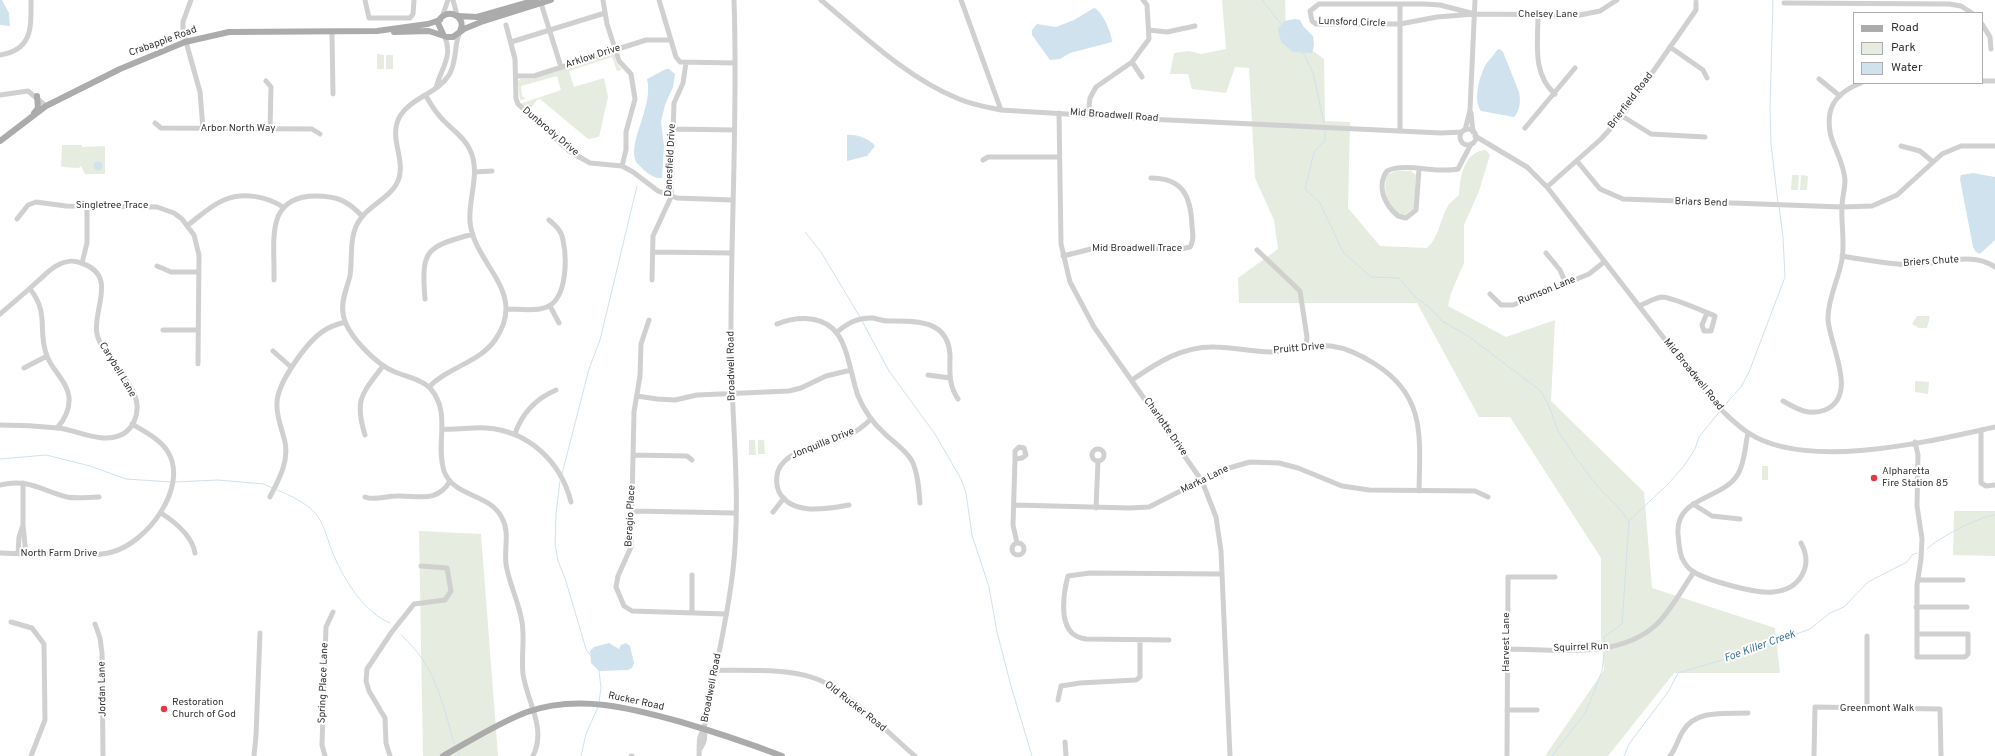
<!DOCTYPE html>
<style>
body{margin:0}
#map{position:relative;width:1995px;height:756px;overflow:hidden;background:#fff;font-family:Overpass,sans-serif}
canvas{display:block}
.legend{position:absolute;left:1853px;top:12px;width:130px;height:72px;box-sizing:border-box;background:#fff;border:1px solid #adadad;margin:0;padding:5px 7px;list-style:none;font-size:12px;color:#333}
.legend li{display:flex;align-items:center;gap:8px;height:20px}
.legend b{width:20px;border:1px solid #adadad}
</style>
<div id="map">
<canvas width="1995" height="756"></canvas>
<ul class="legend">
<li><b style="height:5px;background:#ababab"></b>Road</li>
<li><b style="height:11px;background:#e6ecdf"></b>Park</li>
<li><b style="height:11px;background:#cfe2ee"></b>Water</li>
</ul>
</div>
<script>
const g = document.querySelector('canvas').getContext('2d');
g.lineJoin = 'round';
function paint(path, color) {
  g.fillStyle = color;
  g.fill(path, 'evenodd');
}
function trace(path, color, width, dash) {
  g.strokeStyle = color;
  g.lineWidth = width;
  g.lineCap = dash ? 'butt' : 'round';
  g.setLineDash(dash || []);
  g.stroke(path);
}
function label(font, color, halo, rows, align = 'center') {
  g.font = font + ' Overpass,sans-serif';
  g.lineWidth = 4;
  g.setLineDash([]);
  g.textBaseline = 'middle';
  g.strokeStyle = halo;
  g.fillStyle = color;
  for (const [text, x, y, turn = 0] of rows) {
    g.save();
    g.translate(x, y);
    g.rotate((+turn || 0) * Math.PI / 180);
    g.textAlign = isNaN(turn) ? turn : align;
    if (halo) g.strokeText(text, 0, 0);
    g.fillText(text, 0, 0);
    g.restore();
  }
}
paint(new Path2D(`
 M1222 0H1285L1286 31 1324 59 1325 121 1350 122 1348 208 1380 246 1427 248C1440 236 1440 218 1449 204 1452 201 1456 198 1459 195 1460 177 1464 151 1486 150L1490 155 1479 191 1464 225V263L1451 293 1448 306 1506 337 1555 320 1551 401 1644 492 1652 588 1775 628 1780 673H1674L1608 756H1545L1604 670 1601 636V558L1510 417H1479L1417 303H1239L1238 278 1278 249 1274 220 1255 178 1249 68 1235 67 1226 93 1192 89 1188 74H1170L1174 53 1189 51 1201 54 1226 49Z
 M611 53 615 56 616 62 622 70 617 71 612 57 569 71 574 87 604 78 608 97 599 137 588 139 540 99 537 100 531 108 533 111 531 114 520 104 561 90 557 76 521 86 522 96 526 99 520 100 518 81 521 79H533Z
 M377 54 384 55V69H377Z
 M386 55H393V69H386Z
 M62 145H82V147L105 146V174H85L81 166 79 168 63 167 61 166Z
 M1397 171H1411L1416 175 1414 208 1405 215C1388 215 1381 186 1388 174Z
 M1792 175H1799L1798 190H1791Z
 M1801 175 1808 176 1807 190H1800Z
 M1917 316H1930L1927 328H1919L1912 324Z
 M1915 381 1929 382 1928 394 1915 392Z
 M749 440H755L756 455H749Z
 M758 440H764L765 454H758Z
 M1762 466H1768V480H1762Z
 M1954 511H1995V556L1953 555Z
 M419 531 481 534 498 756H423Z`), '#e6ecdf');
paint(new Path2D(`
 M0 0H2L9 13 10 26 0 25Z
 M1094 8C1102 10 1112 34 1112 42L1070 53 1060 59 1050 60 1032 35V30L1037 24 1056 27 1074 20Z
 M1295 19 1300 20 1303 26 1313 36 1314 45 1312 53 1293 52 1281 42 1278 29 1284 21Z
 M1500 49 1503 52 1519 92C1521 99 1520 112 1514 117L1481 111C1473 100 1479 79 1484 68 1487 61 1493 57 1497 50Z
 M666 69H669L675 74 673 87 665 105 661 122 664 146 662 178C651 179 643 169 636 162 627 142 654 106 647 79Z
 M847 135C856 134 870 139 875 146L867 156 847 161Z
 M93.5 166a4.5 4.5 0 1 1 9 0a4.5 4.5 0 1 1-9 0Z
 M1973 173 1995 177V240L1980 254 1976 252 1973 247 1960 179 1961 175Z
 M609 643 619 649 621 645 626 643 630 646 634 663 632 668 628 670 599 671 591 663 590 651 594 647Z`), '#cfe2ee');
trace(new Path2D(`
 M1262 0 1281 24
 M1773 0 1770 109 1771 144 1778 203
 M1303 52 1313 73 1324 123
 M1325 130V140L1314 152 1305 189 1320 203 1343 252 1371 277 1399 278 1415 297 1429 307 1442 321 1468 336 1541 391 1549 406 1558 431 1574 455 1598 487 1616 505 1629 521 1622 624 1604 637V643
 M805 232 821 252 860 317
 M862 321 889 371 935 434 961 479 966 493 972 535 989 587 997 632 1011 686 1032 756
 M1722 408 1741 387 1749 372 1785 277 1783 237 1779 206
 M0 459 46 455 90 466 126 479 171 482
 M562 474 589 369 600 340 637 186
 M560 481 556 514 555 544 558 561 565 578 586 649 590 655
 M174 482 218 480 264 484 272 488
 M277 490C289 495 307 503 316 514 325 525 328 543 334 556 345 581 364 612 390 623
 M1629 521 1669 483 1683 467 1695 449 1699 437 1720 411
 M1927 549C1936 539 1982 515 1995 515
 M401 635C436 666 442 702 454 743
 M599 702 601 688 599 671
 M459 754V756
 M581 756 586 734 598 707
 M1552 756 1586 712 1602 671 1604 655
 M1624 756 1629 744 1668 692 1678 673 1729 658 1810 629 1830 613 1844 607 1868 582 1907 562 1912 555 1917 553`), '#cfe2ee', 1);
trace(new Path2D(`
 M191 0 183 22V31L200 92 203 129
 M365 0 369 18H410L413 14 414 0
 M453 0 457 15
 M540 0 561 67
 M603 0 607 24 619 61 631 74 635 99 626 132V150L622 166
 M659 0 676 57 680 62 735 63
 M821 0C863 35 908 79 959 99 973 105 987 107 1001 110L1148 119 1441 133 1462 132
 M961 0 1001 110
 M1784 3 1949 4 1961 6 1972 13
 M1400 4V131
 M1475 14 1440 5 1424 4H1319L1310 11 1312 21 1316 24H1400L1437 17 1475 14 1580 15 1600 11 1617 0
 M1538 15C1538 43 1532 74 1555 94
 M442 17 448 0
 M1982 24 1990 37 1991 49
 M506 25 515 59 516 99 518 104 569 151 590 163 622 166 633 172 658 191 677 198 732 200
 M1149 30 1167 32 1195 26
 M332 33 333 94
 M459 34C454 47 457 62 449 75 437 94 412 97 400 116 388 137 405 157 399 178 393 197 372 203 361 218 348 235 353 256 350 276 347 288 341 300 343 313 345 334 377 365 395 372 407 377 421 379 430 388 452 413 435 443 444 471 454 498 490 493 502 518 510 532 504 549 506 564 509 584 519 602 522 622 525 639 521 656 523 674 527 702 547 728 533 756
 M511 42 605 13
 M1670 47 1703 70 1707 78
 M0 55C33 50 31 27 31 0
 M1132 62 1142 77
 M516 76H534L646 40H671
 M1819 79 1840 96
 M266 81 271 87 270 129
 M1982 81H1995
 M436 88C441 68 454 56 444 35
 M0 95 28 91 46 106
 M426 96C431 105 436 113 444 121 453 130 465 138 470 150 481 173 468 198 470 222 474 265 529 292 495 340 479 363 448 367 429 387
 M1059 113 1061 244 1070 282 1094 327 1202 481 1216 517 1221 551 1230 756
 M1471 113 1473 132
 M1088 115 1090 98 1096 87 1132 62 1149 39 1147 5 1143 0
 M1622 116 1651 134 1705 137
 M155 123 161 128 312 129 320 134
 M1525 128 1575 68
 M673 129 734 130
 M1460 137a8 8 0 1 1 16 0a8 8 0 1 1-16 0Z
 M1465 130 1470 110 1475 0
 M1475 136 1527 167 1547 187 1711 399C1722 411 1734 423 1747 432 1805 472 1931 441 1995 427
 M1901 146 1920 151 1933 162
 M983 160 988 157H1059
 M1577 161 1600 189 1623 199 1842 207 1872 206 1897 195 1942 154 1961 146H1995
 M1419 169 1416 210 1406 218 1398 216C1385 205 1376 187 1387 171 1406 162 1437 174 1458 169L1471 144
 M475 172 492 171
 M1547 187 1601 139 1622 116 1696 10V2
 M17 219 28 205 36 202 66 206 157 207 174 213 182 219 194 235 199 255 198 364
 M188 225C199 217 211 205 224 200 243 192 266 196 283 207
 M1257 250 1300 291 1307 337 1306 347
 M653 252 732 253
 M1546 253 1560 270 1566 284
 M1063 256 1095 248 1181 249 1190 247C1194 241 1193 233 1192 226 1191 198 1184 178 1151 178
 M1842 256C1865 260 1888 264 1910 265 1937 265 1971 250 1995 267
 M82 263 87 243V206
 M157 266 171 272H199
 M274 280C275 242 264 196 316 196 337 196 348 201 362 216
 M652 280 653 236 671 197 674 103 683 83 686 63
 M30 289C50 314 37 331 47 356 52 370 67 381 69 397 70 409 65 419 57 428
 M1490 294 1501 305H1513L1589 274 1604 262
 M425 299C421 249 426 247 473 234
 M550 306 559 323
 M1639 306C1647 303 1654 298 1662 297 1672 297 1705 312 1715 316L1711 331H1704L1702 325 1707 313
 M506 309C519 309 538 312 549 306 567 296 567 258 563 240 562 231 555 225 549 220
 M0 314C13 303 26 292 39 280 45 275 51 268 58 265 65 261 74 260 81 263 119 275 92 310 97 334 103 360 135 380 137 405 138 416 133 428 123 434 102 445 78 430 58 428 39 426 19 425 0 425
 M649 320 641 344 640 376 634 412 631 547 618 576 616 587 624 606 632 611 726 614
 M777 324C794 317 817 315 832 328 848 341 851 377 858 396 864 410 873 423 884 433 893 442 906 450 912 461 918 473 919 490 920 503
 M163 330H198
 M837 332C848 323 858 317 873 318 878 319 883 321 888 321 915 321 948 319 950 355 950 372 948 384 958 399
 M273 351 291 367
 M24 368 47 356
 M928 375 950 378
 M1132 380C1158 362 1183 346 1215 347 1234 347 1252 352 1270 352 1290 351 1310 344 1331 346 1347 348 1361 355 1375 364 1426 396 1420 437 1419 491
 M637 396 657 399 675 400 697 395 789 391 801 388 826 376 851 370
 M1783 401C1797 409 1809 416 1825 410 1860 395 1828 343 1828 318 1828 297 1839 279 1842 259 1845 242 1841 224 1842 207 1842 198 1845 189 1845 180 1843 154 1825 141 1830 113 1833 97 1848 88 1861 83
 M443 429C457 430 472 427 486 428 529 431 561 462 571 502
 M1981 430V483L1986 486 1995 485
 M1748 433C1745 445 1745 463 1738 474 1723 500 1675 496 1678 534 1679 542 1679 551 1682 558 1684 562 1688 568 1691 570 1704 580 1756 594 1773 592 1799 590 1814 567 1801 543
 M515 434C522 413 535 399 556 390
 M365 435C354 399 362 394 383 366
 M1915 442 1918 455 1917 506 1922 539 1921 559 1917 585V657H1965L1968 654V634H1917
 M1019 447 1024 448 1026 455 1022 458 1015 459V451Z
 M1092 455a6 6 0 1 1 12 0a6 6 0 1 1-12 0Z
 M633 455 687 456 692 460
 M1015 459 1013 525 1017 543
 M23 483V525L26 554
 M0 485C29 478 42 491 67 497 77 499 89 497 99 497
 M270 497C279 479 289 462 285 442 282 429 276 416 277 403 277 383 308 340 325 330 331 326 338 324 345 322
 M365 497C375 501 386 496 396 496 417 495 437 504 450 481
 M1693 504 1712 516 1740 519
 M849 505C827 509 792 516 779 492 776 485 776 478 778 471 786 448 827 445 847 436 856 432 864 426 871 419
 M1014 505 1130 508 1149 507 1222 470 1250 462 1279 463 1298 468 1342 486 1369 490 1475 491 1488 497
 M1096 508 1098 461
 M632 511 735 513
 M773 512 784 498
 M161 513C175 522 192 535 195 553
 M1012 549a6 6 0 1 1 12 0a6 6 0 1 1-12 0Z
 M0 553C22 554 45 554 67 554 82 555 98 556 112 552 147 543 189 487 168 452 160 439 145 432 132 424
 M18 554 19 537 23 525
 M692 575V613
 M1918 580H1963
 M1916 607H1967
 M11 622 32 628 44 644 45 720 31 756
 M95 624 100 638 102 653 103 756
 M1867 636V709
 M1169 640 1086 639C1080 638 1076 637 1072 633 1059 621 1064 591 1068 576L1090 573 1222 574
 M1507 649C1555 649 1619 660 1657 624 1672 609 1682 589 1694 572
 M716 670C746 671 785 668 814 678 845 688 889 734 915 756
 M1058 700 1061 686 1080 683 1136 680 1140 677V640
 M1507 710H1537
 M1065 742 1066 756
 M699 750C705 743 706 737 704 729
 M254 756 256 736 260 633
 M325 756 322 745 326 627 333 612
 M390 756 386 743 385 718 369 691 366 681 367 669 391 633 414 604 445 600 451 591 447 568 421 566
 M631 756H632
 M699 756C700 745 697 739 704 729 713 676 727 624 733 570 742 491 730 410 731 331 731 221 738 110 734 0
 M1507 756 1508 577H1555
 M1670 756C1676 748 1678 739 1683 731 1696 709 1726 714 1748 713
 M1814 756 1815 707 1940 709 1941 756`), '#d0d0d0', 5);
trace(new Path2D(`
 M458 16 477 17 536 0
 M394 32 429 31 447 37H453L464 29 481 22 551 0
 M443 34 438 23C444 6 468 15 460 31
 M34 113 38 108 37 96
 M0 141 46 106 120 69 185 42 229 32 377 31 428 24 440 20
 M443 756C470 741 498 723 527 712 578 694 631 708 681 722 715 732 748 743 782 756`), '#ababab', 6);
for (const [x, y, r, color] of [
 [1874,478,4,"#e63946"],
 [164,709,4,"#e63946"]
]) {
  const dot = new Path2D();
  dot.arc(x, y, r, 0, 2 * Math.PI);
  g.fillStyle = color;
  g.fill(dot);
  trace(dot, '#fff', 1.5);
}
label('10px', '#333', '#fff', [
 ["Chelsey Lane",1548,15],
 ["Lunsford Circle",1352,23,2],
 ["Crabapple Road",163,42,-20],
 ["Arklow Drive",593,57,-18],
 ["Brierfield Road",1631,101,-53],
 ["Mid Broadwell Road",1114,116,4],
 ["Arbor North Way",238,129],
 ["Dunbrody Drive",550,132,40],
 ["Danesfield Drive",671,160,-87],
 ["Briars Bend",1701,203,2],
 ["Singletree Trace",112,206],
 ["Mid Broadwell Trace",1137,249],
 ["Briers Chute",1931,262,-4],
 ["Rumson Lane",1547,291,-22],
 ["Pruitt Drive",1299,349,-5],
 ["Broadwell Road",732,366,-91],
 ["Carybell Lane",117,370,59],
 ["Mid Broadwell Road",1693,375,51],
 ["Charlotte Drive",1165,427,55],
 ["Jonquilla Drive",823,444,-22],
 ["Marka Lane",1205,480,-26],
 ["Beragio Place",631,516,-87],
 ["North Farm Drive",59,554],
 ["Harvest Lane",1507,642,-90],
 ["Squirrel Run",1581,648,-2],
 ["Spring Place Lane",324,683,-88],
 ["Broadwell Road",712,688,-79],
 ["Jordan Lane",103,689,-91],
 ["Rucker Road",636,702,12],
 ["Old Rucker Road",855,707,38],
 ["Greenmont Walk",1877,709]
]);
label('10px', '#333', '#fff', [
 ["Alpharetta",1882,472],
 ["Fire Station 85",1882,484],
 ["Restoration",172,703],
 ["Church of God",172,715]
], 'left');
label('italic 11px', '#3f7597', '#fff', [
 ["Foe Killer Creek",1760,647,-20]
]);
</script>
